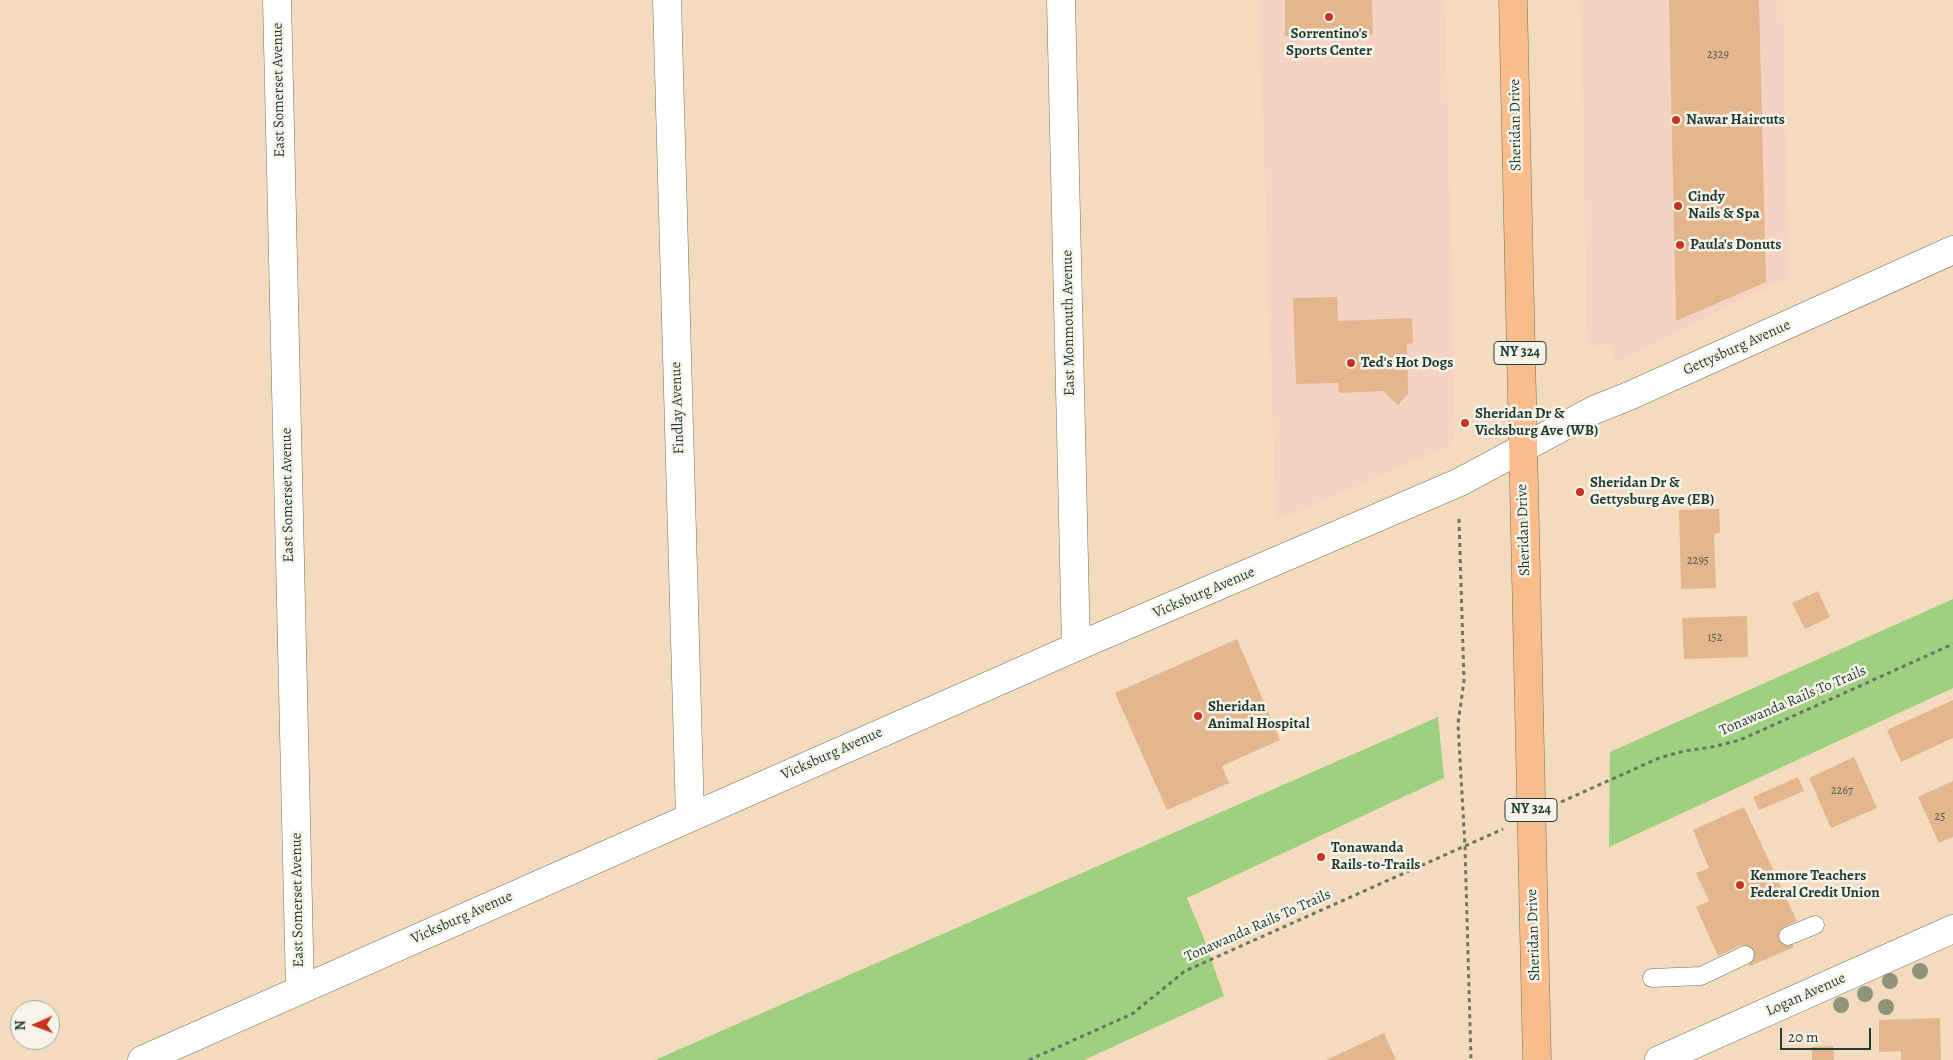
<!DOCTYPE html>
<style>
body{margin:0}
#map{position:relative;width:1953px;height:1060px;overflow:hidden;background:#f4dbbe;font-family:Alegreya,serif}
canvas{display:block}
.north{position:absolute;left:10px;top:1000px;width:50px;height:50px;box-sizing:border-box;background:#f7f3e8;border:1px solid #a1aaa0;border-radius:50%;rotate:268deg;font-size:14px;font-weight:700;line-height:20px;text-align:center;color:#1f3d34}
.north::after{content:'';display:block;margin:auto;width:18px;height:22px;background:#c8321e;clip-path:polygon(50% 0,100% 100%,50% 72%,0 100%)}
.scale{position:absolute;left:1780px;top:1028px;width:91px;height:22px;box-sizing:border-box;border:2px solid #1f3d34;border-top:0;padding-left:6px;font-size:15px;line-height:18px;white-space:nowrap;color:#1f3d34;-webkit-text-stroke:4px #f7f3e8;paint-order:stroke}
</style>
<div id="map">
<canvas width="1953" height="1060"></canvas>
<div class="north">N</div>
<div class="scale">20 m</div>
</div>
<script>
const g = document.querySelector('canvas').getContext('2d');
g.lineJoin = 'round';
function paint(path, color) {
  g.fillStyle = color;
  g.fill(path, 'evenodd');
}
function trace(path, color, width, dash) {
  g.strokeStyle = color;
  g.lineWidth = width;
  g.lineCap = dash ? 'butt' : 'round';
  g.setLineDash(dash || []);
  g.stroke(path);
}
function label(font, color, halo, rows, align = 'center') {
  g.font = font + ' Alegreya,serif';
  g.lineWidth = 5;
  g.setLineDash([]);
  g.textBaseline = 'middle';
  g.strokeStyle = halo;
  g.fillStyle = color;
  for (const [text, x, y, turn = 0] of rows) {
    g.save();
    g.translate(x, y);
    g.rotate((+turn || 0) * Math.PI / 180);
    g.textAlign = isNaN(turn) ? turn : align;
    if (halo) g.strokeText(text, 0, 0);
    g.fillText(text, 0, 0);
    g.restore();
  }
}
paint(new Path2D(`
 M1259 0H1445L1455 434 1453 441 1448 447 1276 521Z
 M1581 0H1783L1788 278 1614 363 1613 345 1587 346Z`), '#f5d3c2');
paint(new Path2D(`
 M1953 599V688L1609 847 1610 752Z
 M1438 717 1444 778 1187 898 1203 936 1224 996 1084 1060H655Z`), '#9ed080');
paint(new Path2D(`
 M1285 0H1372L1373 34 1285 36Z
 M1669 0H1759L1766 282 1676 321Z
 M1337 297 1338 321 1412 318 1413 343 1407 344 1408 394 1398 405 1383 391 1339 393 1338 383 1296 384 1293 298Z
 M1719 509 1720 533 1714 534 1716 588 1681 589 1679 510Z
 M1818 591 1830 617 1805 629 1792 603Z
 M1747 616 1748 657 1684 659 1682 618Z
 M1237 639 1280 740 1222 766 1229 783 1167 810 1115 693Z
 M1953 700V738L1901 762 1887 730Z
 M1854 757 1877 808 1831 828 1809 778Z
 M1798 777 1804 791 1759 810 1753 797Z
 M1953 781V837L1939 843 1918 797Z
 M1744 807 1797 921 1784 927 1794 947 1750 966 1741 945 1718 956 1696 907 1709 901 1696 873 1709 868 1693 830Z
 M1940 1018 1941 1060H1901V1051L1879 1052V1020Z
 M1384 1033 1396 1060H1326Z
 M1833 1046 1834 1060H1812V1047Z`), '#e4b68e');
const lane = new Path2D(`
 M1788 936 1815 925
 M1652 978 1701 976 1745 955`);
const street = new Path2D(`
 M277 0 300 990
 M667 0 690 817
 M1061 0 1076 647
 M142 1060 1076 647 1460 482 1594 410 1629 396 1953 250
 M1659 1060 1953 929`);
const primary = new Path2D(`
 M1513 0 1537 1060`);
trace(lane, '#6a7464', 19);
trace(street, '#6a7464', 29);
trace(primary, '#6a7464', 29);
trace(new Path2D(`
 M1459 519 1464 681 1458 724 1465 846 1471 1060
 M1561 802 1659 758 1684 751 1712 747 1740 740 1953 644
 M1029 1060 1132 1014 1185 971 1503 829`), '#6a7464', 3, [4, 4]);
trace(lane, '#fff', 18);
trace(street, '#fff', 28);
trace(primary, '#f9bc8a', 28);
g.fillStyle = '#8d947a';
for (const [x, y] of [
 [1920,971],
 [1890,981],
 [1865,994],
 [1841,1005],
 [1886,1007]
]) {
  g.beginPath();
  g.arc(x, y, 8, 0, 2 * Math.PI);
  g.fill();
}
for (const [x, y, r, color] of [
 [1329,17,5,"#c8321e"],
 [1676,120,5,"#c8321e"],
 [1678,206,5,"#c8321e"],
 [1680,245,5,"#c8321e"],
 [1351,363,5,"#c8321e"],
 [1465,423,5,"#c8321e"],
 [1580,492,5,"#c8321e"],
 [1198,716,5,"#c8321e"],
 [1321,857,5,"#c8321e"],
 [1740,885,5,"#c8321e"]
]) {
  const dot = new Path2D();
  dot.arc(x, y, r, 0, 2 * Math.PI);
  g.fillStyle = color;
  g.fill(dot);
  trace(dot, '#f7f3e8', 2);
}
label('12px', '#505b4a', null, [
 ["2329",1718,55],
 ["2295",1698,561],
 ["152",1715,638],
 ["2267",1842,791],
 ["25",1940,817]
]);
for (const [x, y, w] of [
 [1520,353,52],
 [1531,810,52]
]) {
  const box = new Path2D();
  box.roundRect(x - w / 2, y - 11.5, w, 23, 4);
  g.fillStyle = '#f7f3e8';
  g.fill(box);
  trace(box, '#1f3d34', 1);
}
label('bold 14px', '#1f3d34', null, [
 ["NY 324",1520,353],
 ["NY 324",1531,810]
]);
label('bold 15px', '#1f3d34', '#f7f3e8', [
 ["Sorrentino's",1329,34,"center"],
 ["Sports Center",1329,51,"center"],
 ["Nawar Haircuts",1686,120],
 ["Cindy",1688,197],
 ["Nails & Spa",1688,214],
 ["Paula's Donuts",1690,245],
 ["Ted's Hot Dogs",1361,363],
 ["Sheridan Dr &",1475,414],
 ["Vicksburg Ave (WB)",1475,431],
 ["Sheridan Dr &",1590,483],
 ["Gettysburg Ave (EB)",1590,500],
 ["Sheridan",1208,707],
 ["Animal Hospital",1208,724],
 ["Tonawanda",1331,848],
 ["Rails-to-Trails",1331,865],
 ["Kenmore Teachers",1750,876],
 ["Federal Credit Union",1750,893]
], 'left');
label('15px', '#1f3d34', '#f7f3e8', [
 ["East Somerset Avenue",279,90,-91],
 ["Sheridan Drive",1516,125,-91],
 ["East Monmouth Avenue",1069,323,-91],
 ["Gettysburg Avenue",1737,348,-24],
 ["Findlay Avenue",678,408,-92],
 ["East Somerset Avenue",288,495,-91],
 ["Sheridan Drive",1524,530,-92],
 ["Vicksburg Avenue",1204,593,-23],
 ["Tonawanda Rails To Trails",1793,701,-23],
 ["Vicksburg Avenue",832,754,-24],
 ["East Somerset Avenue",298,900,-91],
 ["Vicksburg Avenue",462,918,-24],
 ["Tonawanda Rails To Trails",1258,926,-24],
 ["Sheridan Drive",1534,935,-92],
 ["Logan Avenue",1806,995,-24]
]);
</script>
